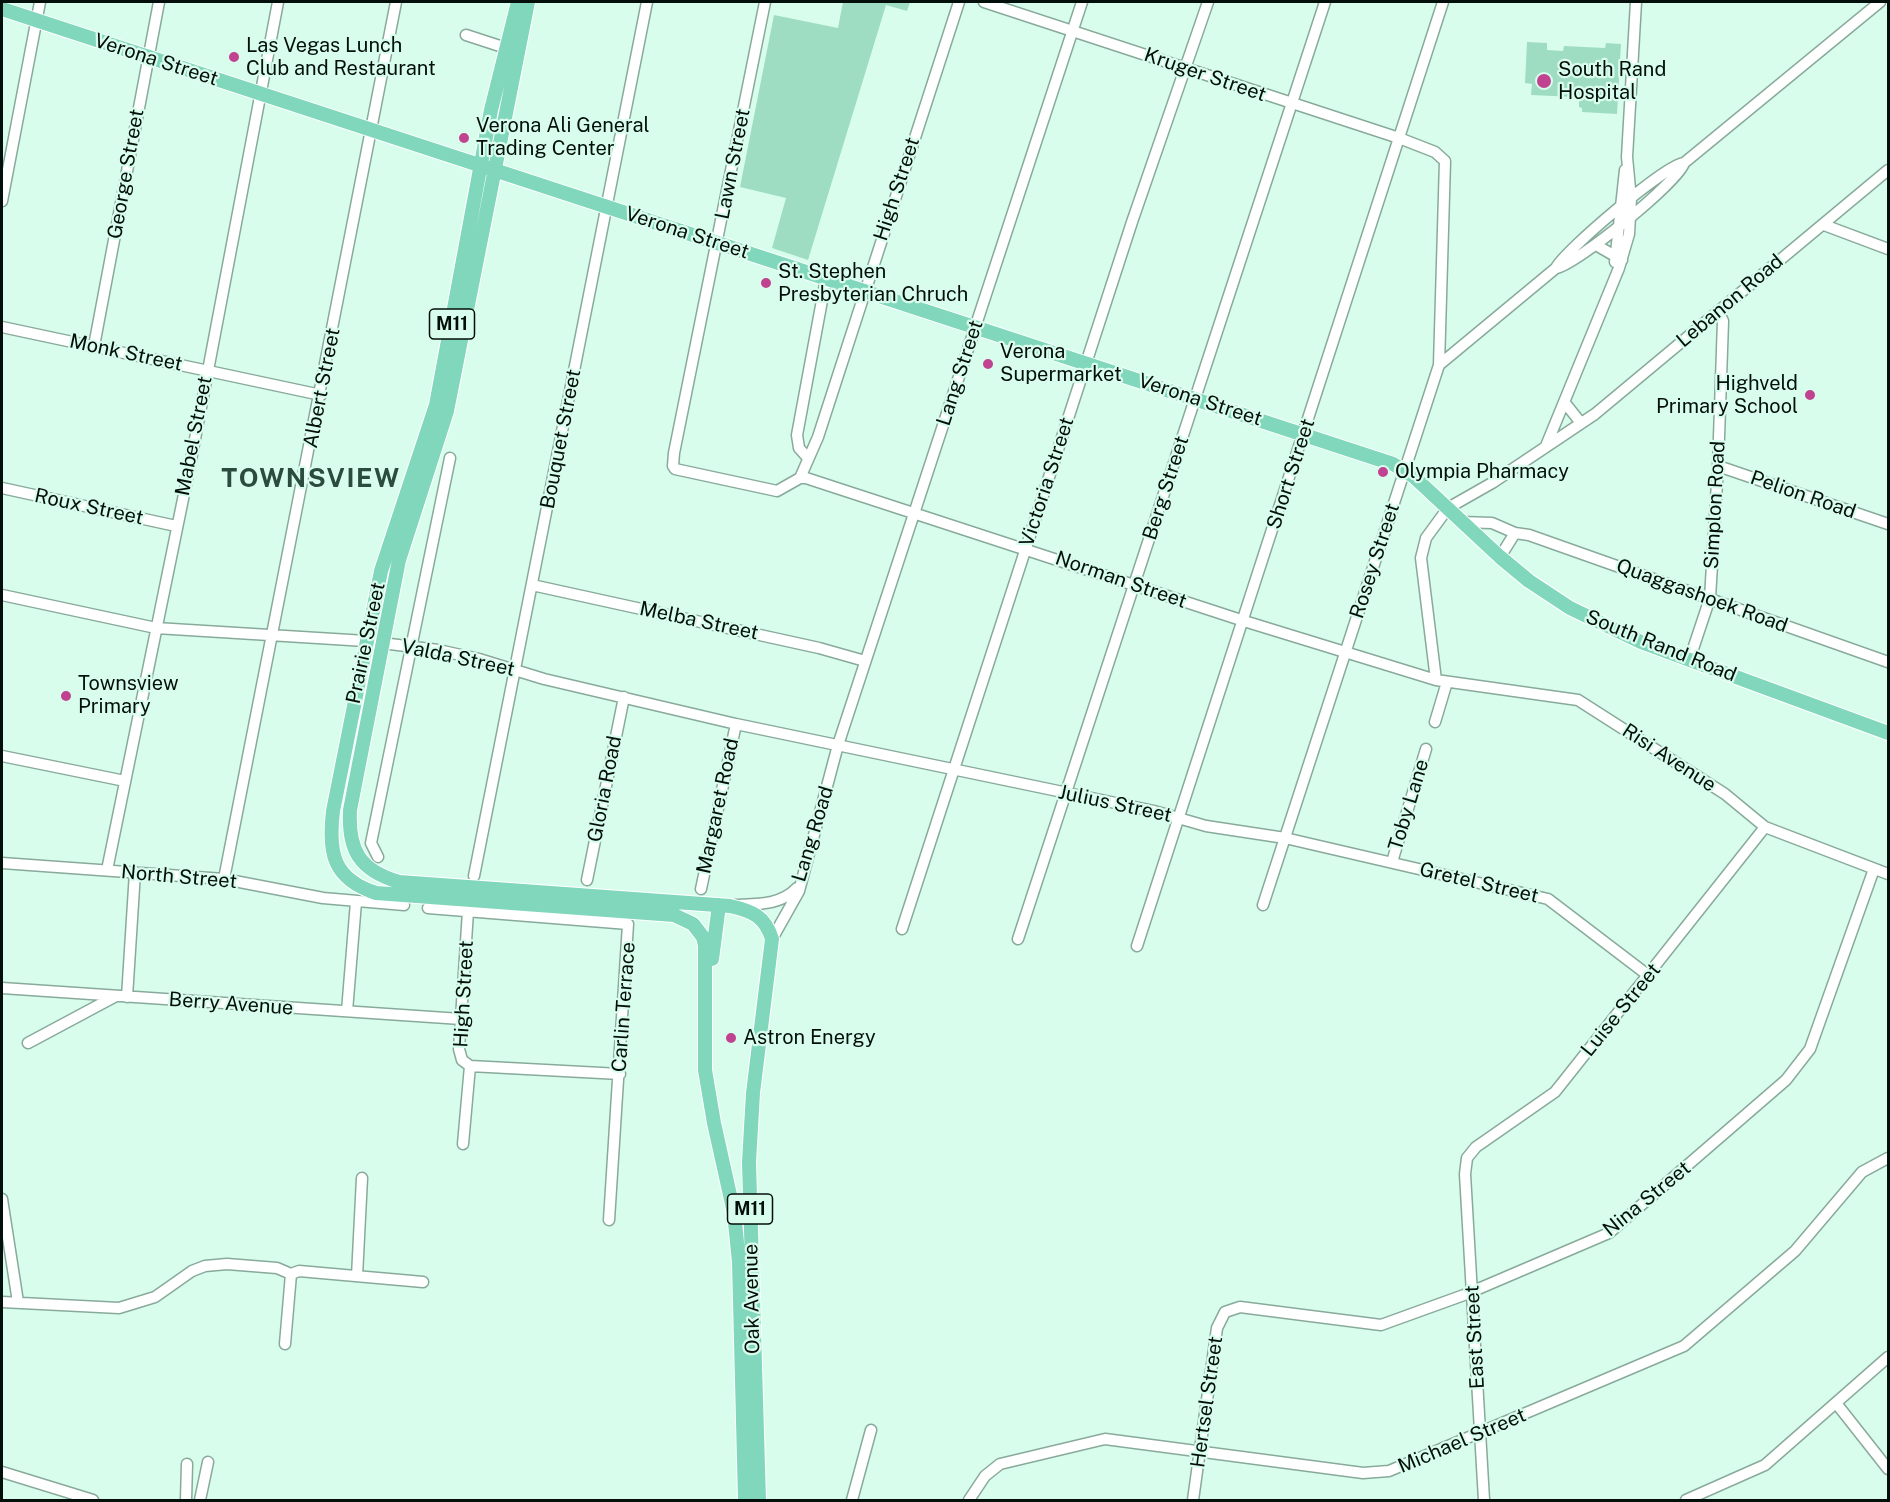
<!DOCTYPE html>
<style>
body{margin:0}
#map{position:relative;width:1890px;height:1502px;overflow:hidden;background:#d9fdec;font-family:"Public Sans",sans-serif}
canvas{display:block}
.frame{position:absolute;inset:0;border:3px solid #030f0a;pointer-events:none}
</style>
<div id="map">
<canvas width="1890" height="1502"></canvas>
<div class="frame"></div>
</div>
<script>
const g = document.querySelector('canvas').getContext('2d');
g.lineJoin = 'round';
function paint(path, color) {
  g.fillStyle = color;
  g.fill(path, 'evenodd');
}
function trace(path, color, width, dash) {
  g.strokeStyle = color;
  g.lineWidth = width;
  g.lineCap = dash ? 'butt' : 'round';
  g.setLineDash(dash || []);
  g.stroke(path);
}
function label(font, color, halo, rows, align = 'center') {
  g.font = font + ' "Public Sans",sans-serif';
  g.lineWidth = 4.5;
  g.setLineDash([]);
  g.textBaseline = 'middle';
  g.strokeStyle = halo;
  g.fillStyle = color;
  for (const [text, x, y, turn = 0] of rows) {
    g.save();
    g.translate(x, y);
    g.rotate((+turn || 0) * Math.PI / 180);
    g.textAlign = isNaN(turn) ? turn : align;
    if (halo) g.strokeText(text, 0, 0);
    g.fillText(text, 0, 0);
    g.restore();
  }
}
paint(new Path2D(`
 M843 2H910L907 11 886 5 808 260 772 248 786 198 740 187 774 15 838 28Z
 M1527 42 1547 43V50L1563 51 1564 46 1605 48 1606 43 1621 44 1617 114 1582 112V108L1579 107V93H1574V97L1531 95 1532 84 1525 83Z`), '#9eddc2');
const minor = new Path2D(`
 M765 2 674 453 673 466 675 469 777 491 800 478H806L1244 621 1436 680 1578 700 1725 794 1765 827 1888 874
 M984 2 1399 138 1435 152 1445 161 1439 365 1263 905
 M466 35 506 48
 M2 201 40 2
 M1824 225 1888 249
 M1596 245 1622 260
 M1615 262 1625 170
 M1556 268C1576 265 1679 181 1684 163L1880 2
 M2 327 321 395
 M94 346 159 2
 M1439 365 1556 268C1563 252 1668 163 1684 163
 M1565 403 1581 423
 M1546 446 1619 268 1629 234 1631 199 1627 157 1636 2
 M807 457 799 448 797 435 826 279
 M1718 466 1888 524
 M800 478 818 437 959 2
 M2 488 176 526
 M1461 522 1492 523 1515 533
 M1500 557 1515 533 1529 535 1888 662
 M532 585 819 648 865 661
 M2 595 156 628 366 641 438 650 479 659 544 679 736 724 1154 811 1206 826 1285 838 1548 899 1649 976
 M1689 661 1710 598 1718 466 1723 321 1718 311
 M1436 680 1421 558 1426 538 1448 508 1492 483 1595 414 1888 170
 M1435 722 1447 682
 M2 756 125 781
 M378 857 371 843 450 458
 M1392 862 1426 749
 M2 863 224 879 323 898 404 905
 M107 870 191 460 278 2
 M474 876 647 2
 M224 879 396 2
 M587 880 624 697
 M701 889 736 724
 M736 905C758 904 781 905 797 888
 M428 908 628 924 609 1220
 M902 929 1132 222 1208 2
 M772 939 799 891 838 745 1082 2
 M1018 939 1325 2
 M1137 946 1443 2
 M2 988 461 1019
 M127 997 135 872
 M347 1011 356 902
 M28 1043 114 997
 M470 1066 620 1074
 M463 1144 470 1066 462 1060 459 1049 468 911
 M2 1199 18 1302
 M291 1274 299 1271 423 1282
 M357 1276 362 1178
 M2 1302 119 1308 155 1297 192 1271 205 1266 227 1264 277 1268 291 1274
 M285 1344 291 1274
 M1836 1403 1888 1469
 M2 1472 93 1500
 M186 1500 187 1464
 M200 1500 208 1462
 M852 1500 871 1430
 M969 1500 985 1476 1000 1464 1105 1439 1363 1473 1389 1471 1684 1346 1795 1251 1862 1172 1888 1158
 M1193 1500 1217 1328 1225 1312 1240 1307 1381 1325 1464 1295 1609 1233 1786 1080 1810 1049 1874 869
 M1484 1500 1465 1174 1467 1158 1476 1147 1555 1092 1765 827
 M1686 1500 1765 1465 1888 1357`);
const major = new Path2D(`
 M518 2 491 110 436 405 381 571 333 811C328 853 333 879 376 893L674 915 693 924 703 937 705 945V1070L714 1123 734 1213 739 1262 745 1500
 M528 2 447 411 399 560 350 810C348 850 359 870 399 882L730 906C752 911 765 916 772 939L753 1093 749 1162 759 1500
 M2 9 1393 464 1413 476 1500 557 1529 581 1570 608 1641 642 1888 733
 M712 959 719 905`);
trace(minor, '#88aa9b', 13);
trace(major, '#fff', 16);
trace(minor, '#fff', 10);
trace(major, '#80d7bc', 14);
for (const [x, y, r, color] of [
 [234,57,6,"#c04290"],
 [1544,81,8,"#c04290"],
 [464,138,6,"#c04290"],
 [766,283,6,"#c04290"],
 [988,364,6,"#c04290"],
 [1810,395,6,"#c04290"],
 [1383,472,6,"#c04290"],
 [66,696,6,"#c04290"],
 [731,1038,6,"#c04290"]
]) {
  const dot = new Path2D();
  dot.arc(x, y, r, 0, 2 * Math.PI);
  g.fillStyle = color;
  g.fill(dot);
  trace(dot, '#d9fdec', 2);
}
for (const [x, y, w] of [
 [452,324,45],
 [750,1209,45]
]) {
  const box = new Path2D();
  box.roundRect(x - w / 2, y - 15, w, 30, 4.5);
  g.fillStyle = '#d9fdec';
  g.fill(box);
  trace(box, '#030f0a', 1.5);
}
label('bold 18px', '#030f0a', null, [
 ["M11",452,324],
 ["M11",750,1209]
]);
label('20px', '#030f0a', '#d9fdec', [
 ["Las Vegas Lunch",246,46],
 ["Club and Restaurant",246,69],
 ["South Rand",1558,70],
 ["Hospital",1558,93],
 ["Verona Ali General",476,126],
 ["Trading Center",476,149],
 ["St. Stephen",778,272],
 ["Presbyterian Chruch",778,295],
 ["Verona",1000,352],
 ["Supermarket",1000,375],
 ["Highveld",1798,384,"right"],
 ["Primary School",1798,407,"right"],
 ["Olympia Pharmacy",1395,472],
 ["Townsview",78,684],
 ["Primary",78,707],
 ["Astron Energy",743,1038]
], 'left');
label('20px', '#030f0a', '#d9fdec', [
 ["Verona Street",156,60,18],
 ["Kruger Street",1205,75,19],
 ["Lawn Street",733,164,-79],
 ["George Street",126,174,-80],
 ["High Street",897,189,-72],
 ["Verona Street",687,233,18],
 ["Lebanon Road",1730,301,-40],
 ["Monk Street",126,353,12],
 ["Lang Street",960,373,-72],
 ["Albert Street",322,388,-79],
 ["Verona Street",1200,400,18],
 ["Mabel Street",194,436,-79],
 ["Bouquet Street",561,439,-79],
 ["Short Street",1291,474,-72],
 ["Victoria Street",1047,482,-72],
 ["Berg Street",1166,488,-72],
 ["Pelion Road",1803,495,19],
 ["Simplon Road",1715,505,-87],
 ["Roux Street",89,507,12],
 ["Rosey Street",1375,561,-72],
 ["Norman Street",1121,580,19],
 ["Quaggashoek Road",1702,596,20],
 ["Melba Street",699,621,12],
 ["Prairie Street",366,643,-78],
 ["South Rand Road",1661,646,22],
 ["Valda Street",458,658,12],
 ["Risi Avenue",1669,758,33],
 ["Gloria Road",605,789,-79],
 ["Julius Street",1115,804,12],
 ["Toby Lane",1409,805,-73],
 ["Margaret Road",718,806,-78],
 ["Lang Road",813,834,-73],
 ["North Street",179,877,5],
 ["Gretel Street",1479,883,13],
 ["High Street",464,994,-87],
 ["Berry Avenue",231,1004,4],
 ["Carlin Terrace",624,1007,-86],
 ["Luise Street",1621,1010,-51],
 ["Nina Street",1647,1199,-39],
 ["Oak Avenue",752,1299,-91],
 ["East Street",1475,1337,-93],
 ["Hertsel Street",1207,1402,-82],
 ["Michael Street",1462,1441,-23]
]);
g.letterSpacing = '1.5px';
label('bold 26px', '#2c4b3f', '#d9fdec', [
 ["TOWNSVIEW",311,479]
]);
g.letterSpacing = '0px';
</script>
